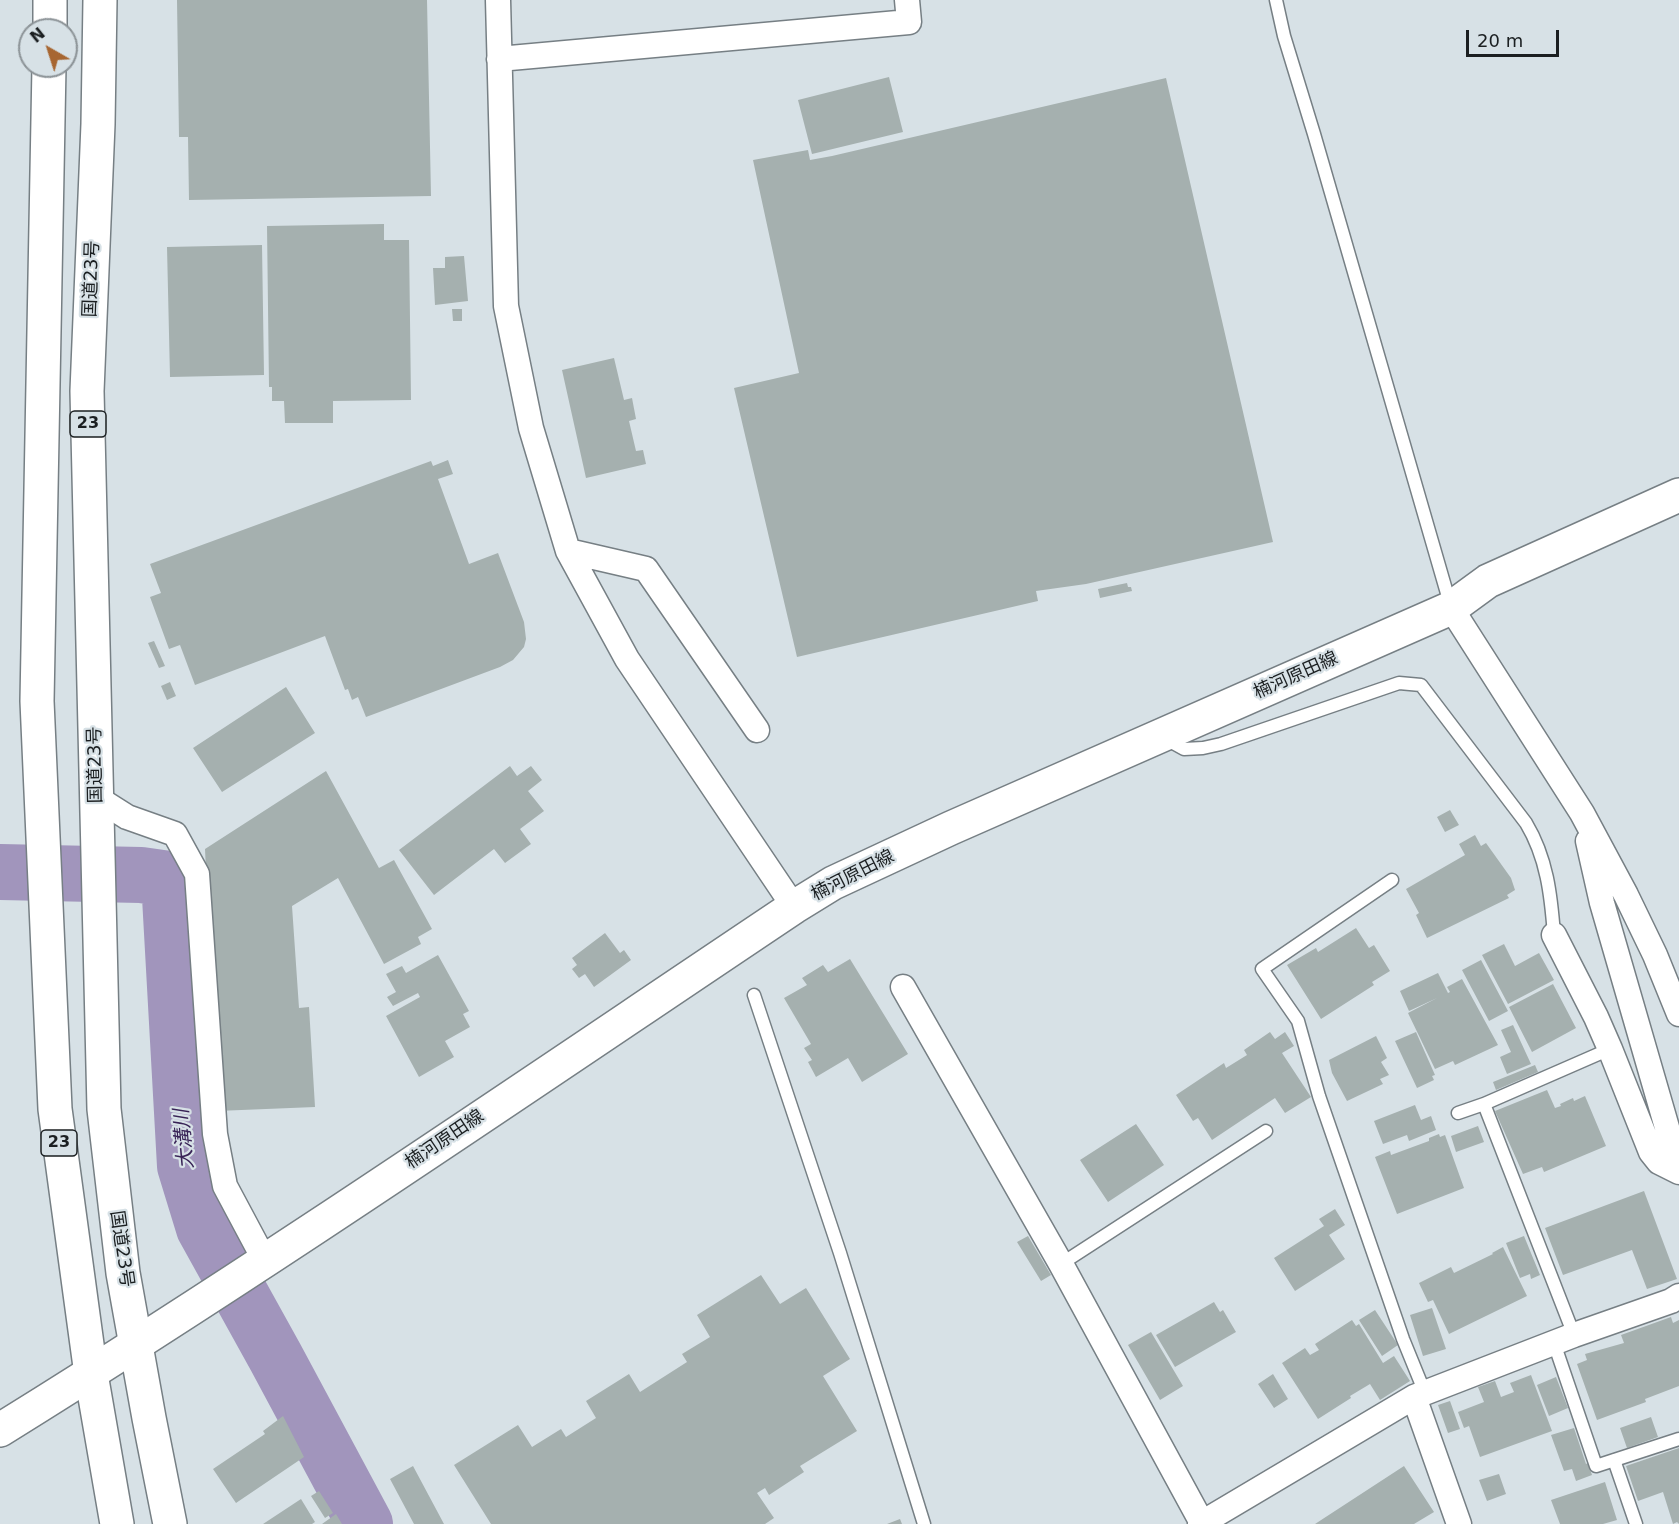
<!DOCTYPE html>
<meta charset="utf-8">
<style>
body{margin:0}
#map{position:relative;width:1679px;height:1524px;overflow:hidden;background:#d7e1e6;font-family:"DejaVu Sans",sans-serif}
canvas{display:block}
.north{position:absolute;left:18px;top:18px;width:60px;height:60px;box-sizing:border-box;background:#d7e1e6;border:2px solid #8c9397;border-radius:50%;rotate:321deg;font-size:16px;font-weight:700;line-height:24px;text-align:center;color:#1b1f21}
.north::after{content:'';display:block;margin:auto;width:21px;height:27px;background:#a76631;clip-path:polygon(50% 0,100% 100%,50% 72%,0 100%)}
.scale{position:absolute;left:1466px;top:30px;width:93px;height:27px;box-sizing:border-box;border:3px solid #1b1f21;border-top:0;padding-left:8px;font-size:18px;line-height:21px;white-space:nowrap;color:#1b1f21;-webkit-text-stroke:4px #d7e1e6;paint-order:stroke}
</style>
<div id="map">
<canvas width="1679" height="1524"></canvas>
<div class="north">N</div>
<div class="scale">20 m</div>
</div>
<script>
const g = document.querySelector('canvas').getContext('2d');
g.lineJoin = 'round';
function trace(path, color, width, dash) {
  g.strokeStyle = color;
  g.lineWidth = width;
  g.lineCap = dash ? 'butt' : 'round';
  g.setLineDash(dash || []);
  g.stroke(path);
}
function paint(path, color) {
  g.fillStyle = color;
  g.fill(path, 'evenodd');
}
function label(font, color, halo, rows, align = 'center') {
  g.font = font + ' "DejaVu Sans","Noto Sans JP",sans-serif';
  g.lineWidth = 4.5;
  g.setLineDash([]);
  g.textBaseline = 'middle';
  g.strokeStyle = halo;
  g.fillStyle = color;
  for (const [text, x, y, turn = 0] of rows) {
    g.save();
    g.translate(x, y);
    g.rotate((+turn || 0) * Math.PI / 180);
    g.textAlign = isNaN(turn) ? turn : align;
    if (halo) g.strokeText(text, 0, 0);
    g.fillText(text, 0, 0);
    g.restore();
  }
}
trace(new Path2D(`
 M0 872 141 875 169 879 185 1166 204 1228 276 1358 365 1524`), '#a195bc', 56);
paint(new Path2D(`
 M177 0H427L431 196 189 200 188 137H179Z
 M889 77 903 132 812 154 798 100Z
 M1166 78 1273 542 1086 584 1036 591 1038 601 797 657 734 388 799 373 753 160 808 150 810 160 832 156Z
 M384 224V240H409L411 400 333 401V423H285L284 401H272V387H269L267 226Z
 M262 245 264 375 170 377 167 247Z
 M464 256 468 301 435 305 433 268H445V257Z
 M452 309H462V321H453Z
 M614 358 624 400 632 398 636 419 629 421 636 451 643 450 646 464 586 478 562 370Z
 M448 460 453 474 438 479 469 564 498 553 524 622 526 639 524 647 513 660 500 667 366 717 358 697 352 700 348 689 345 690 325 636 195 685 180 645 169 649 150 597 161 593 150 564 431 461 433 466Z
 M1127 583 1128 587H1131L1132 591 1100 598 1098 589Z
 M154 641 165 666 159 668 148 643Z
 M170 682 176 696 167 700 161 686Z
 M286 687 315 733 222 792 193 748Z
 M510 766 517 776 531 766 542 780 528 791 544 811 520 829 531 844 505 863 494 849 434 895 399 850Z
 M326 771 379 868 394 860 432 929 418 937 421 944 384 964 338 878 292 906 299 1008 309 1007 315 1107 217 1111 205 849Z
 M1450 810 1459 825 1445 832 1437 817Z
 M1475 835 1481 846 1486 843 1511 878 1515 890 1507 895 1509 898 1427 938 1416 915 1419 913 1406 889 1465 855 1459 844Z
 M1356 928 1369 948 1374 945 1390 971 1372 982 1374 985 1321 1019 1287 965 1316 948 1318 952Z
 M605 933 620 953 624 950 631 960 594 987 585 974 579 978 572 969 577 965 572 958Z
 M1504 944 1515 966 1539 953 1554 980 1508 1004 1482 955Z
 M438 955 469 1011 463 1014 470 1027 445 1041 454 1057 419 1077 386 1016 420 997 418 993 393 1006 387 997 396 992 386 974 402 966 406 973Z
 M850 959 908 1054 862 1082 848 1058 816 1077 808 1062 812 1060 804 1048 811 1044 784 998 807 985 802 978 823 965 828 972Z
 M1481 960 1508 1011 1489 1021 1462 970Z
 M1438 973 1448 993 1450 992 1447 987 1462 979 1498 1045 1455 1065 1453 1061 1435 1069 1408 1013 1437 998 1409 1011 1400 991Z
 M1553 984 1576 1028 1532 1052 1509 1007Z
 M1513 1025 1531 1064 1507 1074 1500 1057 1511 1052 1501 1030Z
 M1270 1032 1275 1039 1285 1032 1294 1046 1282 1053 1311 1097 1285 1113 1275 1098 1212 1140 1198 1118 1193 1121 1176 1095 1224 1063 1226 1068 1247 1055 1244 1050Z
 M1416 1032 1435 1075 1432 1076 1434 1080 1417 1088 1395 1041Z
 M1376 1036 1387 1058 1381 1062 1389 1075 1380 1079 1383 1084 1347 1101 1332 1073 1329 1060Z
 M1535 1065 1538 1072 1496 1090 1493 1082Z
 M1547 1090 1555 1108 1561 1106 1560 1104 1573 1098 1574 1101 1585 1096 1606 1146 1544 1172 1542 1167 1523 1174 1495 1111Z
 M1415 1105 1421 1120 1431 1116 1436 1130 1409 1141 1407 1135 1383 1144 1374 1121Z
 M1136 1124 1164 1165 1108 1202 1080 1160Z
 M1478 1126 1484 1142 1456 1152 1451 1136Z
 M1439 1134 1440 1137 1445 1135 1464 1188 1397 1214 1375 1157 1390 1151 1391 1155 1429 1141V1138Z
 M1644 1191 1677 1279 1647 1289 1632 1250 1563 1275 1545 1228Z
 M1335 1209 1345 1225 1329 1235 1345 1259 1295 1291 1274 1258 1324 1226 1319 1219Z
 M1028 1236 1051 1275 1041 1281 1017 1242Z
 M1524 1236 1540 1275 1531 1279 1530 1274 1520 1278 1506 1243Z
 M1503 1247 1527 1296 1449 1334 1433 1300 1428 1302 1419 1283 1451 1267 1454 1273 1493 1254 1492 1253Z
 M761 1275 780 1304 806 1288 850 1359 823 1376 857 1431 800 1466 804 1472 769 1495 765 1488 757 1493 774 1518 765 1524H491L454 1465 518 1425 532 1447 561 1429 566 1437 596 1418 586 1401 629 1374 640 1392 687 1362 682 1354 710 1337 697 1315Z
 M1214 1302 1220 1312 1223 1310 1236 1332 1175 1367 1156 1335Z
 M1432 1308 1446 1349 1423 1356 1410 1315Z
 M1375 1310 1398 1345 1382 1356 1359 1320Z
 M1671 1317 1673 1323 1679 1320V1386L1645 1399 1646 1402 1597 1420 1577 1364 1587 1360 1585 1354 1624 1343 1621 1335Z
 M1352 1320 1356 1326 1359 1324 1383 1363 1394 1356 1410 1381 1380 1400 1370 1384 1350 1396 1351 1398 1318 1419 1282 1363 1305 1348 1310 1355 1319 1350 1315 1344Z
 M1151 1332 1183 1386 1160 1400 1128 1345Z
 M1273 1374 1288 1399 1274 1408 1258 1384Z
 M1531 1375 1552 1431 1480 1457 1469 1426 1464 1428 1458 1412 1484 1402 1478 1387 1495 1381 1501 1397 1514 1392 1510 1383Z
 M1556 1377 1568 1408 1549 1416 1537 1385Z
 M1450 1401 1460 1429 1448 1433 1438 1405Z
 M283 1416 304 1457 236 1503 213 1469 265 1434 263 1431Z
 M1651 1417 1658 1437 1627 1448 1620 1428Z
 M1574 1428 1586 1464 1588 1463 1592 1475 1576 1481 1572 1469 1564 1471 1551 1435Z
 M1679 1448V1524L1677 1522 1673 1524 1663 1492 1638 1501 1626 1466Z
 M413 1466 444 1524H414L390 1479Z
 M1404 1466 1434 1512 1414 1524H1315Z
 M1499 1474 1506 1494 1487 1501 1479 1480Z
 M1605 1482 1617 1520 1603 1524H1560L1551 1500Z
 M319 1491 333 1513 325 1518 311 1496Z
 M301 1499 315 1522 312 1524H263Z
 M336 1514 342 1524H322Z
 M900 1519 902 1524H887Z`), '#a5b0af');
const lane = new Path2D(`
 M1276 0 1284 36 1314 134 1451 607
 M1164 738 1184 749 1203 748 1221 744 1399 683 1421 685 1526 823C1547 858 1551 895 1554 935
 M1392 880 1262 969 1298 1021 1319 1096 1403 1339 1425 1393
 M754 995 840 1253 924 1524
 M1484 1104 1574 1335
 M1458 1113 1484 1104 1610 1049
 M1061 1264 1266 1131
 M1554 1343 1596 1466 1679 1439
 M1614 1460 1636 1524`);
const street = new Path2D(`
 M498 0 506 306 531 428 568 551 627 659 794 907
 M499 59 909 22 907 0
 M568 551 646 569 757 730
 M1451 608 1582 813 1626 895 1655 955 1679 1014
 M97 798 127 817 175 834 197 874 215 1134 225 1186 265 1261
 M1588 841 1602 903 1679 1169
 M1554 935 1596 1017 1610 1049 1651 1152 1659 1162 1679 1172
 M903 987 1061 1264 1202 1523
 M1414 1397 1459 1524
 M1200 1524 1414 1397 1574 1335 1671 1301 1679 1296`);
const secondary = new Path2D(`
 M0 1430C269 1263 531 1083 794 907L833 883 951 828 1451 608 1488 581 1679 495`);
const highway = new Path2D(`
 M100 0 98 124 87 391 104 1109 123 1273 149 1418 170 1524
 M50 30V0
 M49 66 37 701 55 1109 91 1374 117 1524`);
trace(lane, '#767f84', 15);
trace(street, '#767f84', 27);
trace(secondary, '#767f84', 36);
trace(highway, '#767f84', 36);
trace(lane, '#fff', 12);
trace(street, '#fff', 24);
trace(secondary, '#fff', 33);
trace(highway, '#fff', 33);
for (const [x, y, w] of [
 [88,424,36],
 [59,1143,36]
]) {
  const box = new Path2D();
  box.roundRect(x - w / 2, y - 13, w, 26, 4.5);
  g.fillStyle = '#d7e1e6';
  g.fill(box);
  trace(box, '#1b1f21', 1.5);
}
label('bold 16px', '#1b1f21', null, [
 ["23",88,424],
 ["23",59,1143]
]);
label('18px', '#1b1f21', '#d7e1e6', [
 ["国道23号",92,279,-88],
 ["楠河原田線",1296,676,-24],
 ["国道23号",96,765,-91],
 ["楠河原田線",853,876,-27],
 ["楠河原田線",445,1140,-34],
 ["国道23号",121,1249,82]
]);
label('italic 20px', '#382356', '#d7e1e6', [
 ["大溝川",185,1139,-95]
]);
</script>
